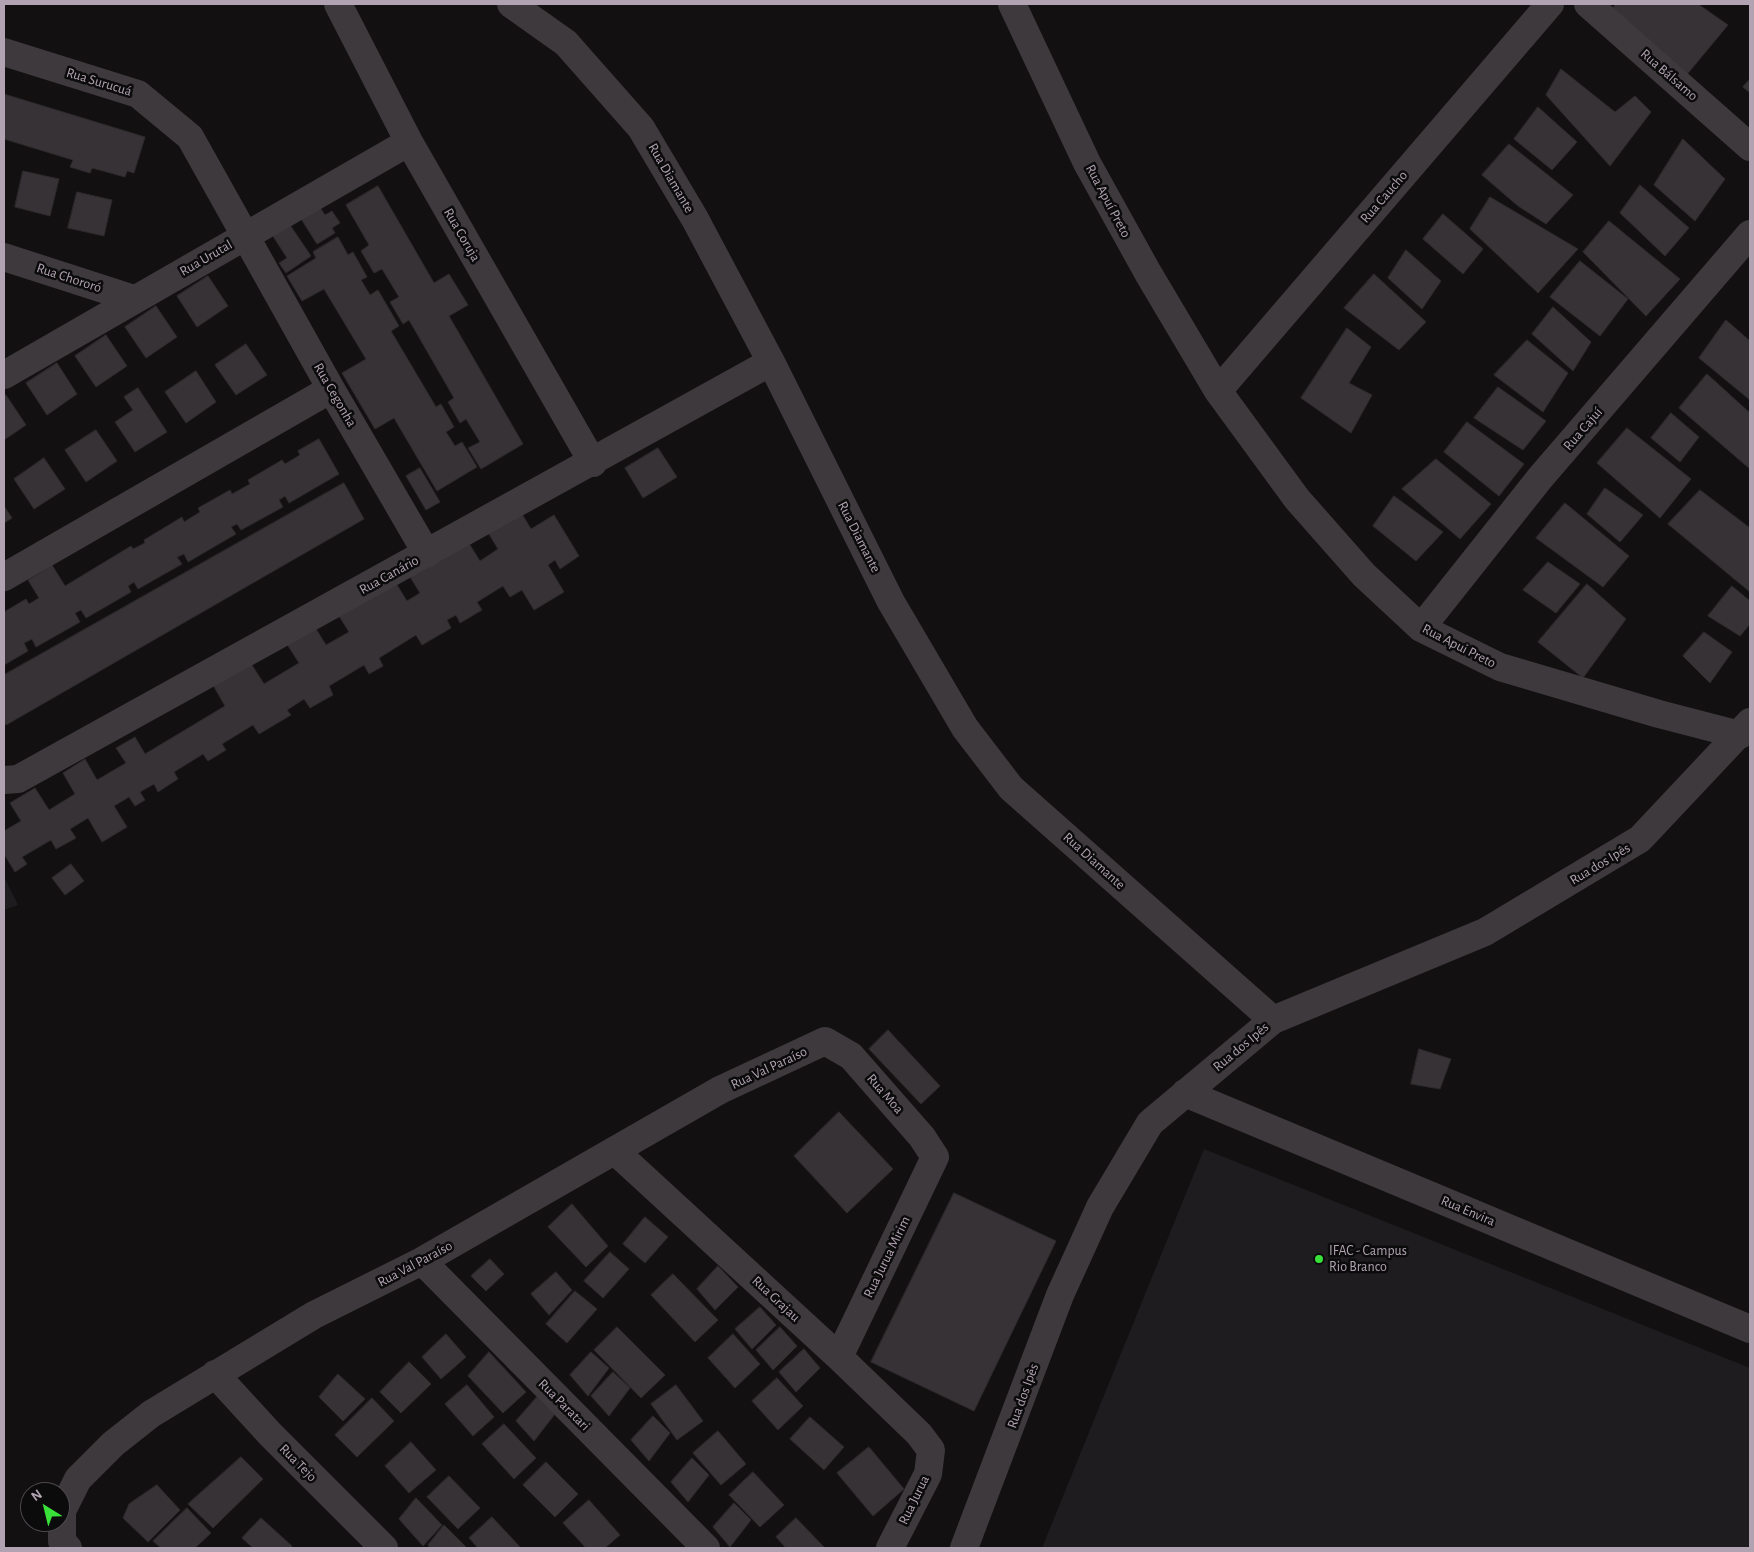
<!DOCTYPE html>
<meta charset="utf-8">
<style>
body{margin:0}
#map{position:relative;width:1754px;height:1552px;overflow:hidden;background:#121011;font-family:"Alegreya Sans",sans-serif}
canvas{display:block}
.frame{position:absolute;inset:0;border:5px solid #b1a3b1;pointer-events:none}
.north{position:absolute;left:20px;top:1482px;width:50px;height:50px;box-sizing:border-box;background:#0c0b0c;border:1px solid #4e484e;border-radius:50%;rotate:324deg;font-size:14px;font-weight:700;line-height:20px;text-align:center;color:#b1a3b1}
.north::after{content:'';display:block;margin:auto;width:18px;height:22px;background:#3ae03a;clip-path:polygon(50% 0,100% 100%,50% 72%,0 100%)}
</style>
<div id="map">
<canvas width="1754" height="1552"></canvas>
<div class="frame"></div>
<div class="north">N</div>
</div>
<script>
const g = document.querySelector('canvas').getContext('2d');
g.lineJoin = 'round';
function paint(path, color) {
  g.fillStyle = color;
  g.fill(path, 'evenodd');
}
function trace(path, color, width, dash) {
  g.strokeStyle = color;
  g.lineWidth = width;
  g.lineCap = dash ? 'butt' : 'round';
  g.setLineDash(dash || []);
  g.stroke(path);
}
function label(font, color, halo, rows, align = 'center') {
  g.font = font + ' "Alegreya Sans",sans-serif';
  g.lineWidth = 5;
  g.setLineDash([]);
  g.textBaseline = 'middle';
  g.strokeStyle = halo;
  g.fillStyle = color;
  for (const [text, x, y, turn = 0] of rows) {
    g.save();
    g.translate(x, y);
    g.rotate((+turn || 0) * Math.PI / 180);
    g.textAlign = isNaN(turn) ? turn : align;
    if (halo) g.strokeText(text, 0, 0);
    g.fillText(text, 0, 0);
    g.restore();
  }
}
paint(new Path2D(`
 M4 877 18 905 4 910Z
 M1204 1149 1750 1368V1548H1042Z`), '#1e1c1e');
const building = new Path2D(`
 M1616 4H1698L1728 25 1684 78 1609 13Z
 M1561 69 1615 112 1635 96 1651 112 1610 166 1546 95Z
 M1750 79V93L1743 87Z
 M4 94 145 137 134 173 127 171 125 177 92 168 90 173 70 167 73 160 4 139Z
 M1538 107 1577 142 1552 170 1514 139Z
 M1683 139 1725 179 1695 221 1654 185Z
 M1509 144 1573 195 1546 224 1518 206 1482 175Z
 M23 171 59 179 50 216 15 207Z
 M1640 185 1689 228 1665 256 1620 213Z
 M378 186 434 283 449 274 468 305 449 316 523 444 481 469 468 448 480 442 466 419 460 423 448 402 454 398 409 320 403 324 390 302 399 297 382 269 374 273 361 251 369 245 346 205Z
 M77 192 112 200 104 236 68 228Z
 M1490 197 1578 249 1538 293 1470 229Z
 M317 203 325 215 332 211 340 223 332 228 335 233 317 244 298 214Z
 M1443 214 1483 249 1463 274 1423 239Z
 M1609 221 1680 279 1646 316 1583 252Z
 M288 222 311 256 286 273 279 263 287 258 271 233Z
 M338 237 348 255 353 252 367 277 361 280 370 295 378 290 399 326 391 331 436 407 441 404 454 427 446 432 455 446 462 442 477 467 437 491 394 418 375 429 342 373 366 359 324 289 302 301 287 276 316 258 313 252Z
 M1406 250 1441 281 1422 309 1388 278Z
 M1580 261 1628 299 1600 336 1550 297Z
 M1374 274 1426 322 1399 350 1344 308Z
 M208 276 228 306 197 327 177 296Z
 M156 306 177 337 146 358 125 327Z
 M1553 307 1591 342 1573 371 1532 334Z
 M1726 320 1750 341V400L1699 358Z
 M1347 328 1371 347 1349 383 1372 395 1351 433 1301 398Z
 M106 335 127 366 96 387 75 356Z
 M1527 340 1568 373 1543 412 1494 375Z
 M246 344 267 375 236 395 215 365Z
 M57 363 77 394 47 415 26 383Z
 M196 371 216 402 186 423 165 392Z
 M1707 374 1750 413V469L1679 408Z
 M1498 387 1546 421 1523 450 1474 418Z
 M138 388 167 432 135 452 115 422 133 410 124 397Z
 M6 395 26 425 4 440V396Z
 M1671 413 1699 437 1680 462 1651 438Z
 M1467 422 1524 464 1499 496 1444 452Z
 M1627 428 1691 479 1660 518 1597 463Z
 M96 430 117 461 86 482 65 450Z
 M319 439 339 474 289 503 285 496 279 500 283 507 241 530 237 524 231 527 236 534 188 562 184 554 177 557 182 564 138 589 134 582 128 586 131 592 86 618 81 610 75 613 80 622 36 647 32 639 24 643 28 651 4 665V612L26 599 29 604 39 598 28 580 52 565 65 586 131 546 133 549 145 543 144 540 182 517 184 522 200 512 198 508 230 490 232 494 250 484 248 480 282 460 285 464 300 455 298 451Z
 M658 448 677 477 643 498 625 468Z
 M44 458 65 489 34 509 14 479Z
 M1436 459 1491 504 1460 539 1402 489Z
 M420 468 440 502 426 510 406 476Z
 M344 483 364 519 6 725 4 722V675Z
 M1605 488 1643 515 1620 542 1587 514Z
 M1700 490 1750 528V592L1668 524Z
 M1394 496 1443 532 1416 561 1373 526Z
 M1565 503 1629 556 1603 587 1536 538Z
 M4 506 12 518 4 523Z
 M519 509 531 529 554 515 579 556 560 569 555 560 548 565 564 592 534 610 522 590 510 597 503 586 477 602 482 610 460 623 456 615 447 620 451 628 422 645 416 635 379 658 383 666 369 674 364 665 329 686 333 695 310 708 304 699 287 710 291 715 259 734 253 725 222 744 226 750 208 761 203 754 174 772 178 779 158 792 154 784 140 792 145 800 135 806 129 797 114 806 127 827 102 842 88 818 70 829 76 838 56 849 51 840 22 857 27 864 15 872 4 854V831L21 821 10 803 35 788 49 810 75 794 63 773 85 759 97 780 126 763 116 748 135 737 145 754 225 706 213 685 250 662 264 684 299 663 285 641 313 624 326 645 349 632 336 611 392 577 407 601 420 593 407 572 465 537 480 561 498 549 486 529Z
 M1548 562 1580 584 1556 613 1523 590Z
 M1587 584 1626 619 1583 678 1538 642Z
 M1732 586 1750 601V624L1740 636 1708 616Z
 M1704 632 1732 652 1710 683 1683 656Z
 M71 864 84 881 65 895 52 878Z
 M888 1030 940 1086 921 1104 869 1049Z
 M1419 1049 1451 1059 1440 1089 1411 1084Z
 M839 1112 893 1169 847 1213 794 1156Z
 M954 1193 1056 1241 974 1411 871 1362Z
 M572 1204 608 1246 586 1267 548 1227Z
 M645 1217 668 1237 645 1263 623 1244Z
 M610 1252 629 1269 603 1298 584 1281Z
 M490 1259 504 1274 486 1291 471 1276Z
 M718 1266 738 1287 715 1310 697 1289Z
 M556 1272 572 1290 549 1315 531 1294Z
 M673 1274 718 1320 695 1342 651 1295Z
 M575 1291 597 1309 567 1343 546 1324Z
 M760 1307 776 1325 752 1349 735 1329Z
 M617 1327 665 1375 641 1398 594 1350Z
 M780 1327 797 1346 773 1370 756 1350Z
 M446 1334 466 1357 441 1379 422 1357Z
 M733 1334 760 1364 735 1388 708 1358Z
 M804 1349 820 1368 796 1392 779 1372Z
 M489 1352 526 1392 503 1413 468 1376Z
 M591 1352 609 1368 588 1396 570 1375Z
 M409 1362 431 1384 401 1413 380 1392Z
 M613 1372 630 1388 609 1416 591 1396Z
 M338 1374 365 1399 343 1421 319 1397Z
 M777 1378 803 1406 778 1430 752 1401Z
 M467 1385 494 1417 473 1436 445 1404Z
 M676 1385 703 1421 677 1440 651 1404Z
 M537 1397 555 1414 534 1441 516 1421Z
 M372 1398 394 1421 357 1457 335 1435Z
 M653 1416 670 1433 649 1461 631 1440Z
 M810 1417 844 1447 824 1470 790 1439Z
 M504 1424 536 1458 514 1479 482 1444Z
 M718 1431 746 1464 721 1485 693 1453Z
 M411 1442 436 1470 409 1493 385 1466Z
 M869 1447 904 1489 873 1516 837 1473Z
 M241 1457 263 1479 213 1528 188 1504Z
 M692 1458 709 1475 688 1502 671 1482Z
 M546 1462 578 1494 555 1517 523 1485Z
 M753 1472 784 1505 760 1527 729 1495Z
 M449 1476 480 1508 458 1529 427 1497Z
 M157 1485 180 1510 148 1542 123 1518 129 1504Z
 M416 1498 442 1525 423 1546 399 1519Z
 M589 1500 620 1535 605 1548H586L563 1523Z
 M734 1503 751 1520 730 1547 713 1527Z
 M187 1508 211 1533 195 1548H161L153 1541Z
 M492 1517 521 1548H478L469 1538Z
 M261 1518 292 1546 290 1548H253L242 1538Z
 M796 1518 824 1547 823 1548H786L776 1537Z
 M444 1525 467 1548H430L428 1545Z`);
paint(building, '#363236');
trace(building, '#2d2a2c', 1);
trace(new Path2D(`
 M338 4 409 142 593 463
 M511 4 566 43 641 128 695 219 771 362 891 602 965 728 1011 788 1273 1020
 M1012 4 1087 163 1148 273 1218 391 1297 499 1364 575 1421 628 1500 667 1659 714 1740 735
 M1588 4 1750 147
 M4 52 138 94 190 137 331 389 427 554
 M4 257 134 299
 M4 375 409 142
 M1218 391 1550 4
 M4 577 331 389
 M1421 628 1540 478 1750 234
 M4 780 18 779 771 362
 M1185 1093 1750 1329
 M616 1152 839 1357 919 1434 931 1450 928 1474 890 1548
 M422 1261 706 1548
 M215 1374 270 1434 384 1548
 M68 1548 62 1541V1511L78 1479 113 1444 151 1414 314 1315 422 1261 720 1090 825 1041 851 1056 922 1137 935 1157 839 1357
 M964 1548 1060 1295 1100 1207 1150 1123 1273 1020 1485 932 1640 839 1750 722`), '#3d393c', 28);
for (const [x, y, r, color] of [
 [1319,1259,5,"#3ae03a"]
]) {
  const dot = new Path2D();
  dot.arc(x, y, r, 0, 2 * Math.PI);
  g.fillStyle = color;
  g.fill(dot);
  trace(dot, '#0c0b0c', 2);
}
label('14px', '#b1a3b1', '#0c0b0c', [
 ["Rua Bálsamo",1669,75,41],
 ["Rua Surucuá",99,82,17],
 ["Rua Diamante",671,178,60],
 ["Rua Caucho",1384,197,-49],
 ["Rua Apuí Preto",1108,201,62],
 ["Rua Coruja",462,235,60],
 ["Rua Urutal",206,258,-30],
 ["Rua Chororó",69,278,18],
 ["Rua Cegonha",335,395,60],
 ["Rua Cajuí",1583,429,-49],
 ["Rua Diamante",859,537,63],
 ["Rua Canário",389,575,-29],
 ["Rua Apui Preto",1459,646,27],
 ["Rua Diamante",1094,861,42],
 ["Rua dos Ipês",1600,864,-31],
 ["Rua dos Ipês",1241,1047,-40],
 ["Rua Val Paraíso",769,1068,-25],
 ["Rua Moa",885,1094,49],
 ["Rua Envira",1468,1211,23],
 ["Rua Jurua Mirim",887,1257,-64],
 ["Rua Val Paraíso",415,1264,-28],
 ["Rua Grajau",776,1299,43],
 ["Rua dos Ipês",1023,1396,-70],
 ["Rua Paratari",564,1405,45],
 ["Rua Tejo",298,1463,45],
 ["Rua Jurua",914,1500,-64]
]);
label('14px', '#b1a3b1', '#0c0b0c', [
 ["IFAC - Campus",1329,1251],
 ["Rio Branco",1329,1267]
], 'left');
</script>
